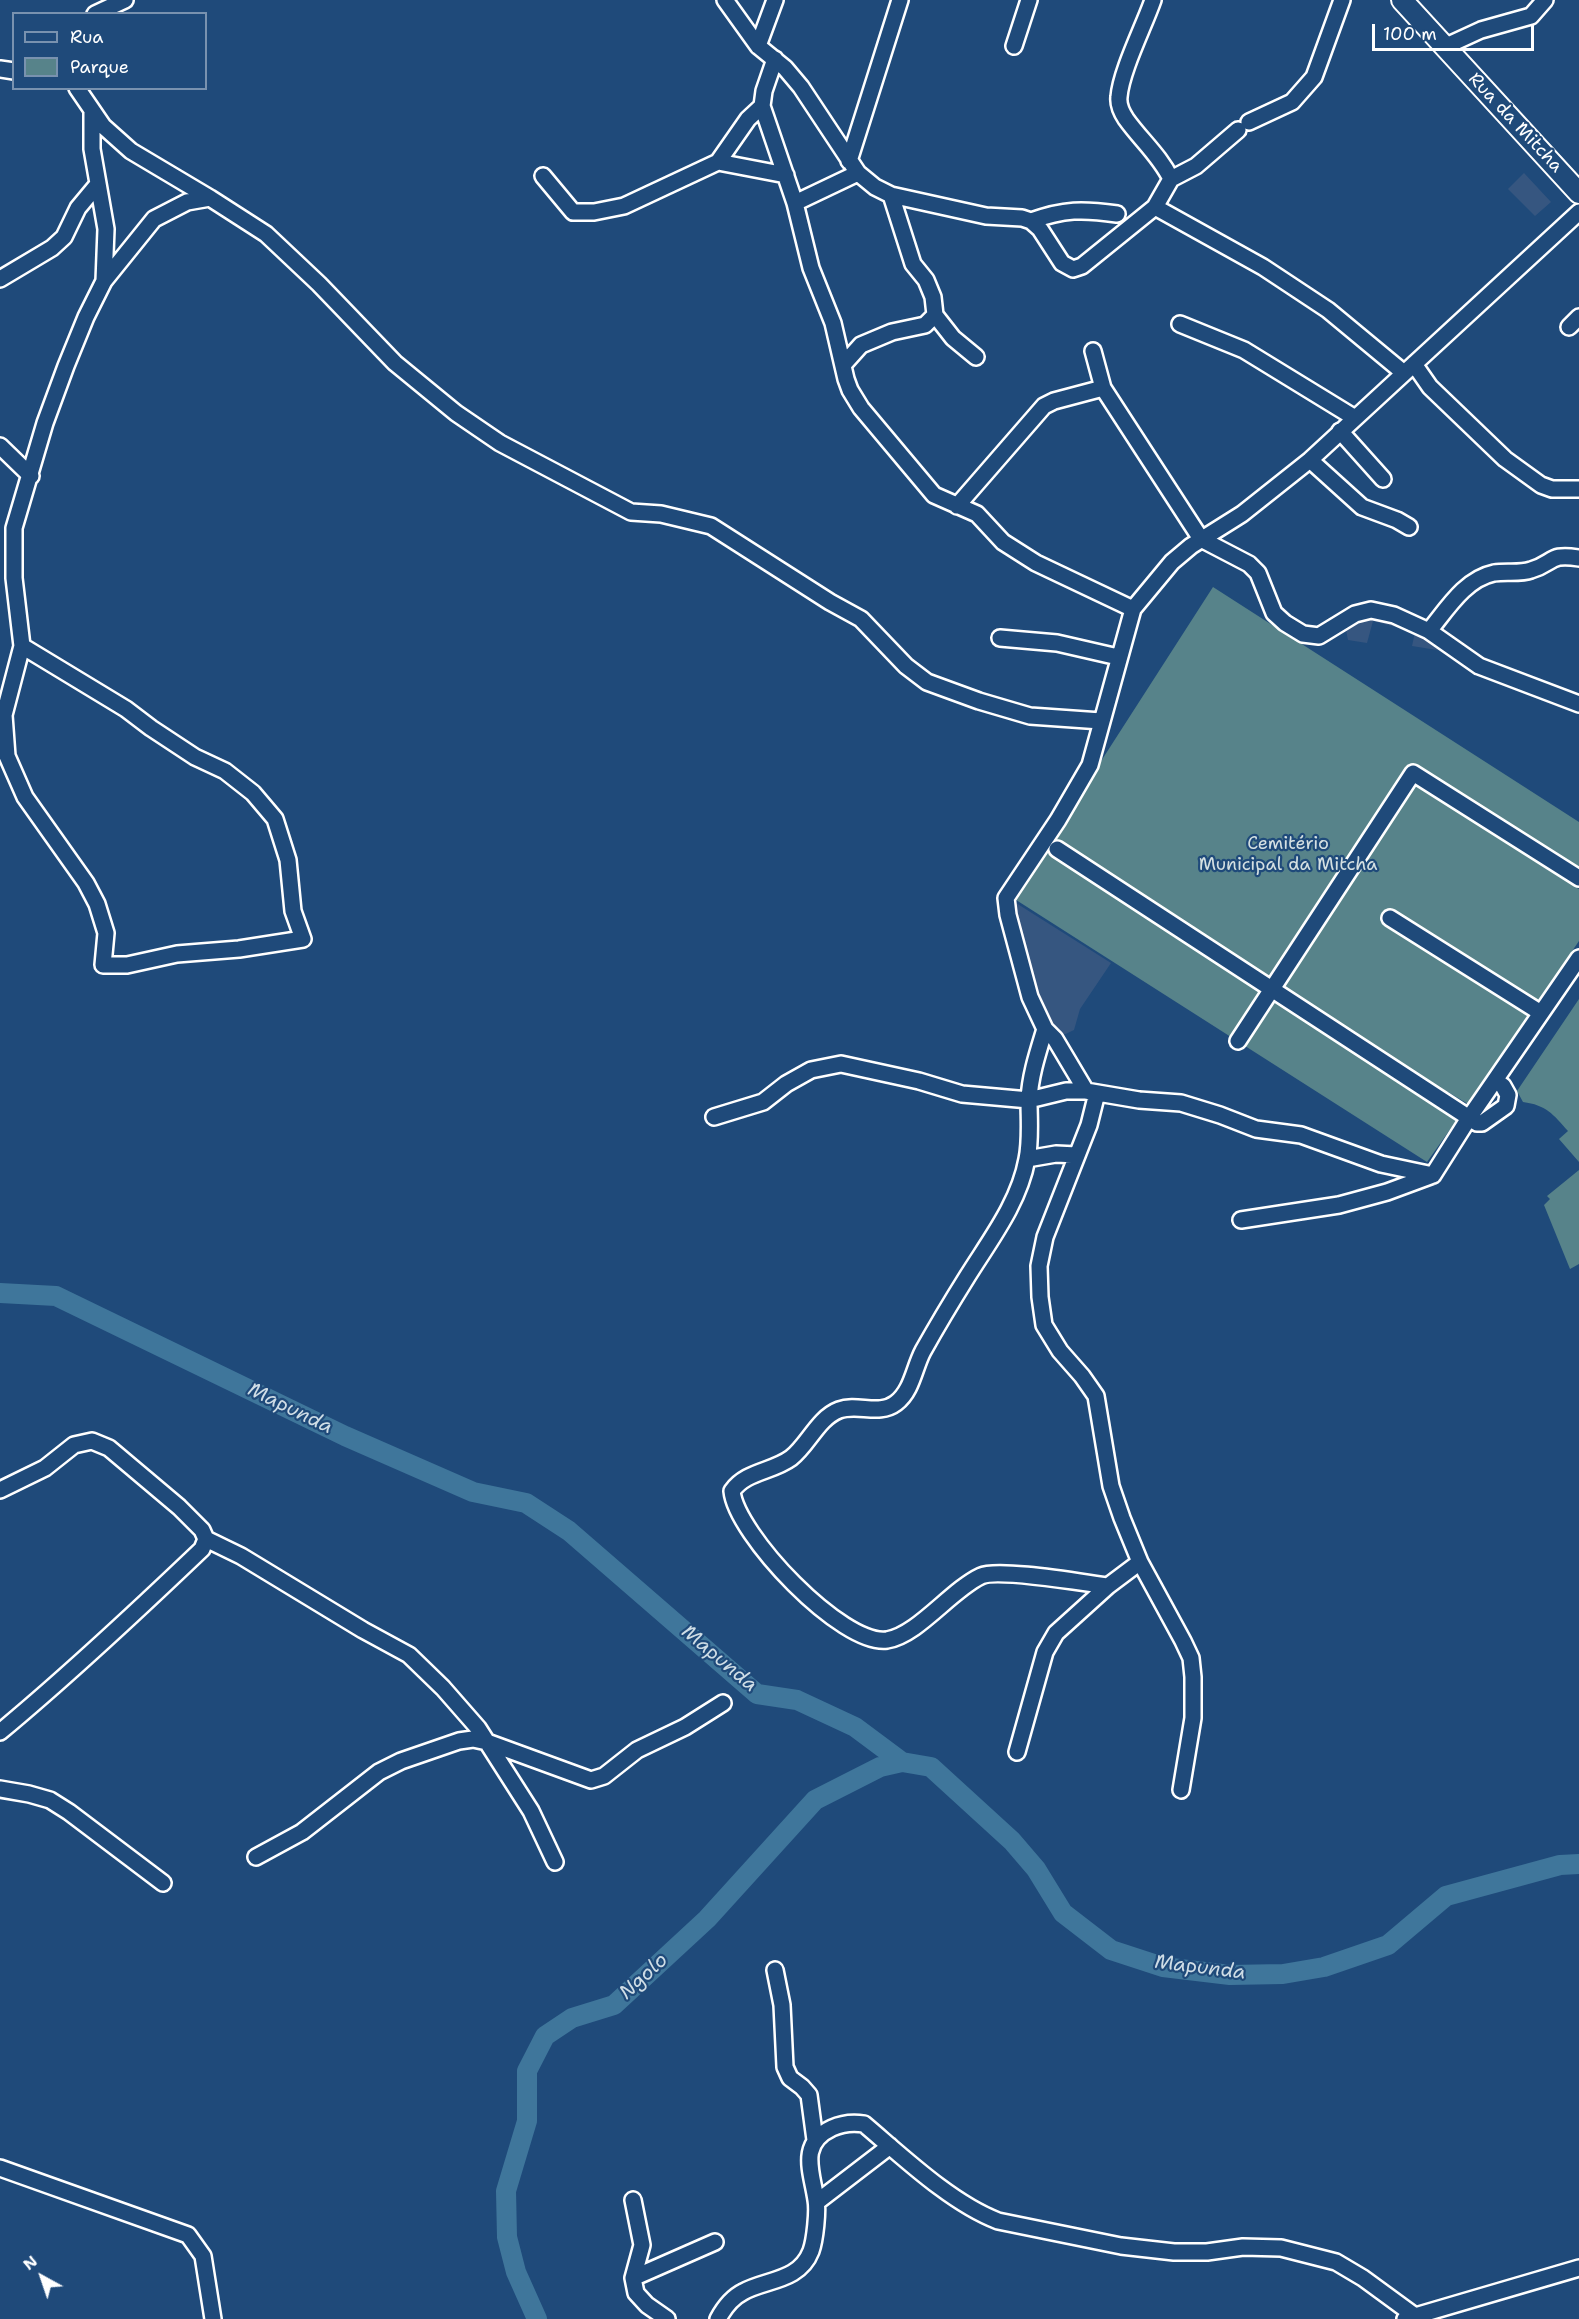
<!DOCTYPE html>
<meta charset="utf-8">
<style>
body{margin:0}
#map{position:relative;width:1579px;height:2319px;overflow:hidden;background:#1f4a7a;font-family:"Shantell Sans",sans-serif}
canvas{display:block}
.legend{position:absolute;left:12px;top:12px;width:195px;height:78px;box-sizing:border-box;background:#1f4a7a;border:2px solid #7992af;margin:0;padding:8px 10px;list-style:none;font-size:18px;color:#fff}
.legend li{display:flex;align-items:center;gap:12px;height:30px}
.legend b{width:30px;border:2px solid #7992af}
.north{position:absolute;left:12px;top:2247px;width:60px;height:60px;-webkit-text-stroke:4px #1f4a7a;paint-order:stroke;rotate:320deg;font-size:16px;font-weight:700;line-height:24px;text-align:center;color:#fff}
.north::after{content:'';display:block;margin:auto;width:21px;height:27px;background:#fff;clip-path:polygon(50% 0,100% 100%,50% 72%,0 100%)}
.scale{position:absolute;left:1372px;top:24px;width:162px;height:27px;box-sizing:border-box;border:3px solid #fff;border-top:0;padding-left:8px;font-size:18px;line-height:21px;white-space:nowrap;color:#fff;-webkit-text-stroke:4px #1f4a7a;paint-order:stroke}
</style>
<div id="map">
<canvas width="1579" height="2319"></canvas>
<ul class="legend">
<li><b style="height:8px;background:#1f4a7a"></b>Rua</li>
<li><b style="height:16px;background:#57838a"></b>Parque</li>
</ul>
<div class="north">N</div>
<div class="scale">100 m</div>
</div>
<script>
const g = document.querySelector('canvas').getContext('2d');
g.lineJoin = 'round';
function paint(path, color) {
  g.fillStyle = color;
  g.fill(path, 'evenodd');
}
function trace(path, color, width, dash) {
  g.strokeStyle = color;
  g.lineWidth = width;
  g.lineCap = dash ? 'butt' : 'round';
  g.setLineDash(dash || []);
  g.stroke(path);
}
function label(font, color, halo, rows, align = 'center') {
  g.font = font + ' "Shantell Sans",sans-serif';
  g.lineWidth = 4.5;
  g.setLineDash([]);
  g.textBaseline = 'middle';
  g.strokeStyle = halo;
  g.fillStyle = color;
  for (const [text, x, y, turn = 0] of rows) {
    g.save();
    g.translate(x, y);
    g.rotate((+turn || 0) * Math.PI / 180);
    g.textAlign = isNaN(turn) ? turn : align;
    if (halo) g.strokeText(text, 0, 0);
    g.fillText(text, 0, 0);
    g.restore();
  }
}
paint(new Path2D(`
 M1524 173 1551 202 1535 216 1508 189Z
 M1372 613 1393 617 1422 629 1447 647 1443 651 1412 646 1415 632 1373 621 1367 643 1348 640 1345 625 1357 617Z
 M1016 903 1111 963 1080 1009 1074 1030 1059 1037 1035 985 1013 907Z`), '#365680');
paint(new Path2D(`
 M1213 587 1579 822V881L1575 887 1579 889V941L1538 1001 1514 985 1505 1000 1528 1016 1468 1104 1448 1092 1438 1109 1456 1121 1427 1162 1013 898Z
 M1579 999V1162L1559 1139 1568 1131C1553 1114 1546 1105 1523 1102L1517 1091Z
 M1579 1170V1264L1570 1269 1544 1205 1550 1199 1547 1196Z`), '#57838a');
trace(new Path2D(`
 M0 1293 56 1296 345 1436 473 1492 526 1503 569 1531 757 1694 797 1700 855 1727 902 1762 931 1767 1012 1841 1036 1869 1063 1913 1111 1950 1163 1967 1230 1975 1283 1974 1324 1967 1388 1945 1446 1896 1560 1865 1579 1864
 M537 2319 516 2272 507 2237 506 2191 527 2121V2071L545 2036 572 2018 614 2005 707 1919 815 1800 880 1767 902 1762`), '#3f769b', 20);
const minor = new Path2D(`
 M725 0 758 46 785 68 801 87 858 173 875 187 891 195 986 216 1022 218 1031 221 1040 229 1062 263 1073 269 1082 266 1155 207 1171 179C1160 156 1141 140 1126 119 1122 113 1118 105 1119 97 1121 71 1144 26 1153 0
 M95 14 125 0
 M758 46 775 0
 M1014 46 1029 0
 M1444 47 1481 30 1531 16 1545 0
 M775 59 764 91 762 106 795 203 811 268 833 323 846 379 850 390 861 408 934 495 977 514 1003 542 1036 563 1133 609
 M0 69 14 71
 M77 88 103 126 131 151 210 198 266 234 319 284 395 363 456 413 500 443 631 512 661 514 711 526 830 602 861 619 906 666 927 682 979 701 1030 716 1101 721
 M92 113V149L106 229 104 281
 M1249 122 1292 102 1314 77 1342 0
 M849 161 900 0
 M718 162 786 175
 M543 176 573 212H594L624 206 718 162 748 119 762 106
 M1171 179 1196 166 1238 130
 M795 203 858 173
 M1155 207 1263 267 1328 310 1404 373
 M1031 221C1064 209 1083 209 1117 214
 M0 279 52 248 64 237 78 208 98 184
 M935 315 953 338 976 357
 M1180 324 1244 350 1355 418
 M1569 327 1579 317
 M1093 351 1103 388 1201 539 1249 564 1258 573 1274 613 1285 623 1303 634 1319 636 1355 614 1371 610 1394 615 1429 631 1479 666 1579 704
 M1414 364 1430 387 1505 459 1541 485 1552 489H1579
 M843 365 861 345 892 332 925 325 935 315 933 297 926 280 913 264 891 195
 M1340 431 1383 479
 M0 446 31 476
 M1310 460 1362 507 1397 520 1409 527
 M957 506 1044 406 1054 401 1103 388
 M1429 631C1447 609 1465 579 1494 573 1506 571 1520 574 1531 570 1555 563 1548 553 1579 558
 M1000 638 1057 643 1118 657
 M22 646 126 709 151 728 195 757 225 771 253 793 275 819 288 860 293 911 303 939 239 949 177 954 127 965H103L106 933 97 904 86 883 25 797 7 756 4 715 22 646 14 578V528L45 423 66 366 86 317 104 281 154 219 187 202 210 198
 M1057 849 1477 1123H1482L1506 1106 1508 1095 1503 1086 1495 1080
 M1390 918 1541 1013
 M1045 1029C1038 1052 1030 1076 1029 1100 1029 1119 1031 1140 1027 1159 1019 1203 990 1240 967 1277 952 1301 937 1326 923 1351 914 1368 912 1391 896 1403 879 1416 858 1403 839 1410 818 1418 808 1445 791 1458 772 1472 746 1471 732 1491 736 1534 842 1646 887 1640 918 1635 951 1590 981 1576 998 1568 1084 1583 1108 1586
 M1238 1041 1413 773 1579 878
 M1086 1091 1055 1039 1045 1029 1030 997 1008 915 1006 898 1058 820 1090 765 1133 609 1172 562 1191 546 1242 514 1310 460 1579 212
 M1097 1093 1089 1125 1045 1237 1039 1266 1040 1297 1044 1325 1060 1351 1082 1376 1096 1396 1111 1486 1122 1518 1140 1562 1183 1641 1191 1658 1193 1677V1718L1181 1790
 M714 1117 763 1102 786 1084 811 1070 841 1064 919 1081 962 1094 1029 1100 1066 1091H1086L1139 1100 1181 1103 1220 1115 1256 1129 1301 1135 1381 1164 1433 1175
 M1027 1159 1056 1154 1077 1155
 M1433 1175 1469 1118 1579 958
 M1241 1220 1339 1205 1387 1192 1433 1175
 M0 1490 45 1468 74 1445 92 1441 109 1448 179 1507 202 1530 206 1539 202 1549C136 1612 70 1674 0 1732
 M206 1539 241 1556 363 1630 409 1655 443 1688 478 1728 531 1811 555 1862
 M1017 1752 1045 1652 1056 1633 1108 1586 1140 1562
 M0 1789 29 1794 50 1800 69 1812 163 1883
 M256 1857 302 1832 379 1772 401 1761 459 1741 473 1739 487 1742 591 1780 604 1776 637 1750 685 1727 723 1703
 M775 1970 782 2005 785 2067 790 2078 802 2087 809 2095 815 2140
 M0 2168 188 2235 203 2256 213 2319
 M633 2200 642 2245 633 2278 636 2293 647 2305 667 2319
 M817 2202 890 2146
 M633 2278 715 2242
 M718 2319C724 2308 731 2298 743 2292 766 2279 799 2282 811 2251 815 2240 818 2211 816 2200 812 2172 798 2144 832 2128 843 2123 852 2122 864 2124 903 2157 951 2203 998 2221L1121 2246 1174 2252H1207L1243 2247 1281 2248 1336 2262 1363 2278 1415 2316
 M1405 2319 1579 2268`);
const major = new Path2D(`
 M1402 0 1579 193`);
trace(minor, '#fff', 20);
trace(major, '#fff', 24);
trace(minor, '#1f4a7a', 15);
trace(major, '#1f4a7a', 20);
label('18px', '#fff', '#1f4a7a', [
 ["Rua da Mitcha",1515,123,47]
]);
label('18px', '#d5e0e2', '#1f4a7a', [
 ["Cemitério",1288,844],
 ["Municipal da Mitcha",1288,865]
]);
label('italic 20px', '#cfdde6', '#1f4a7a', [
 ["Mapunda",290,1409,26],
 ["Mapunda",719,1659,40],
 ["Mapunda",1200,1968,7],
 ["Ngolo",644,1977,-43]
]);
</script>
